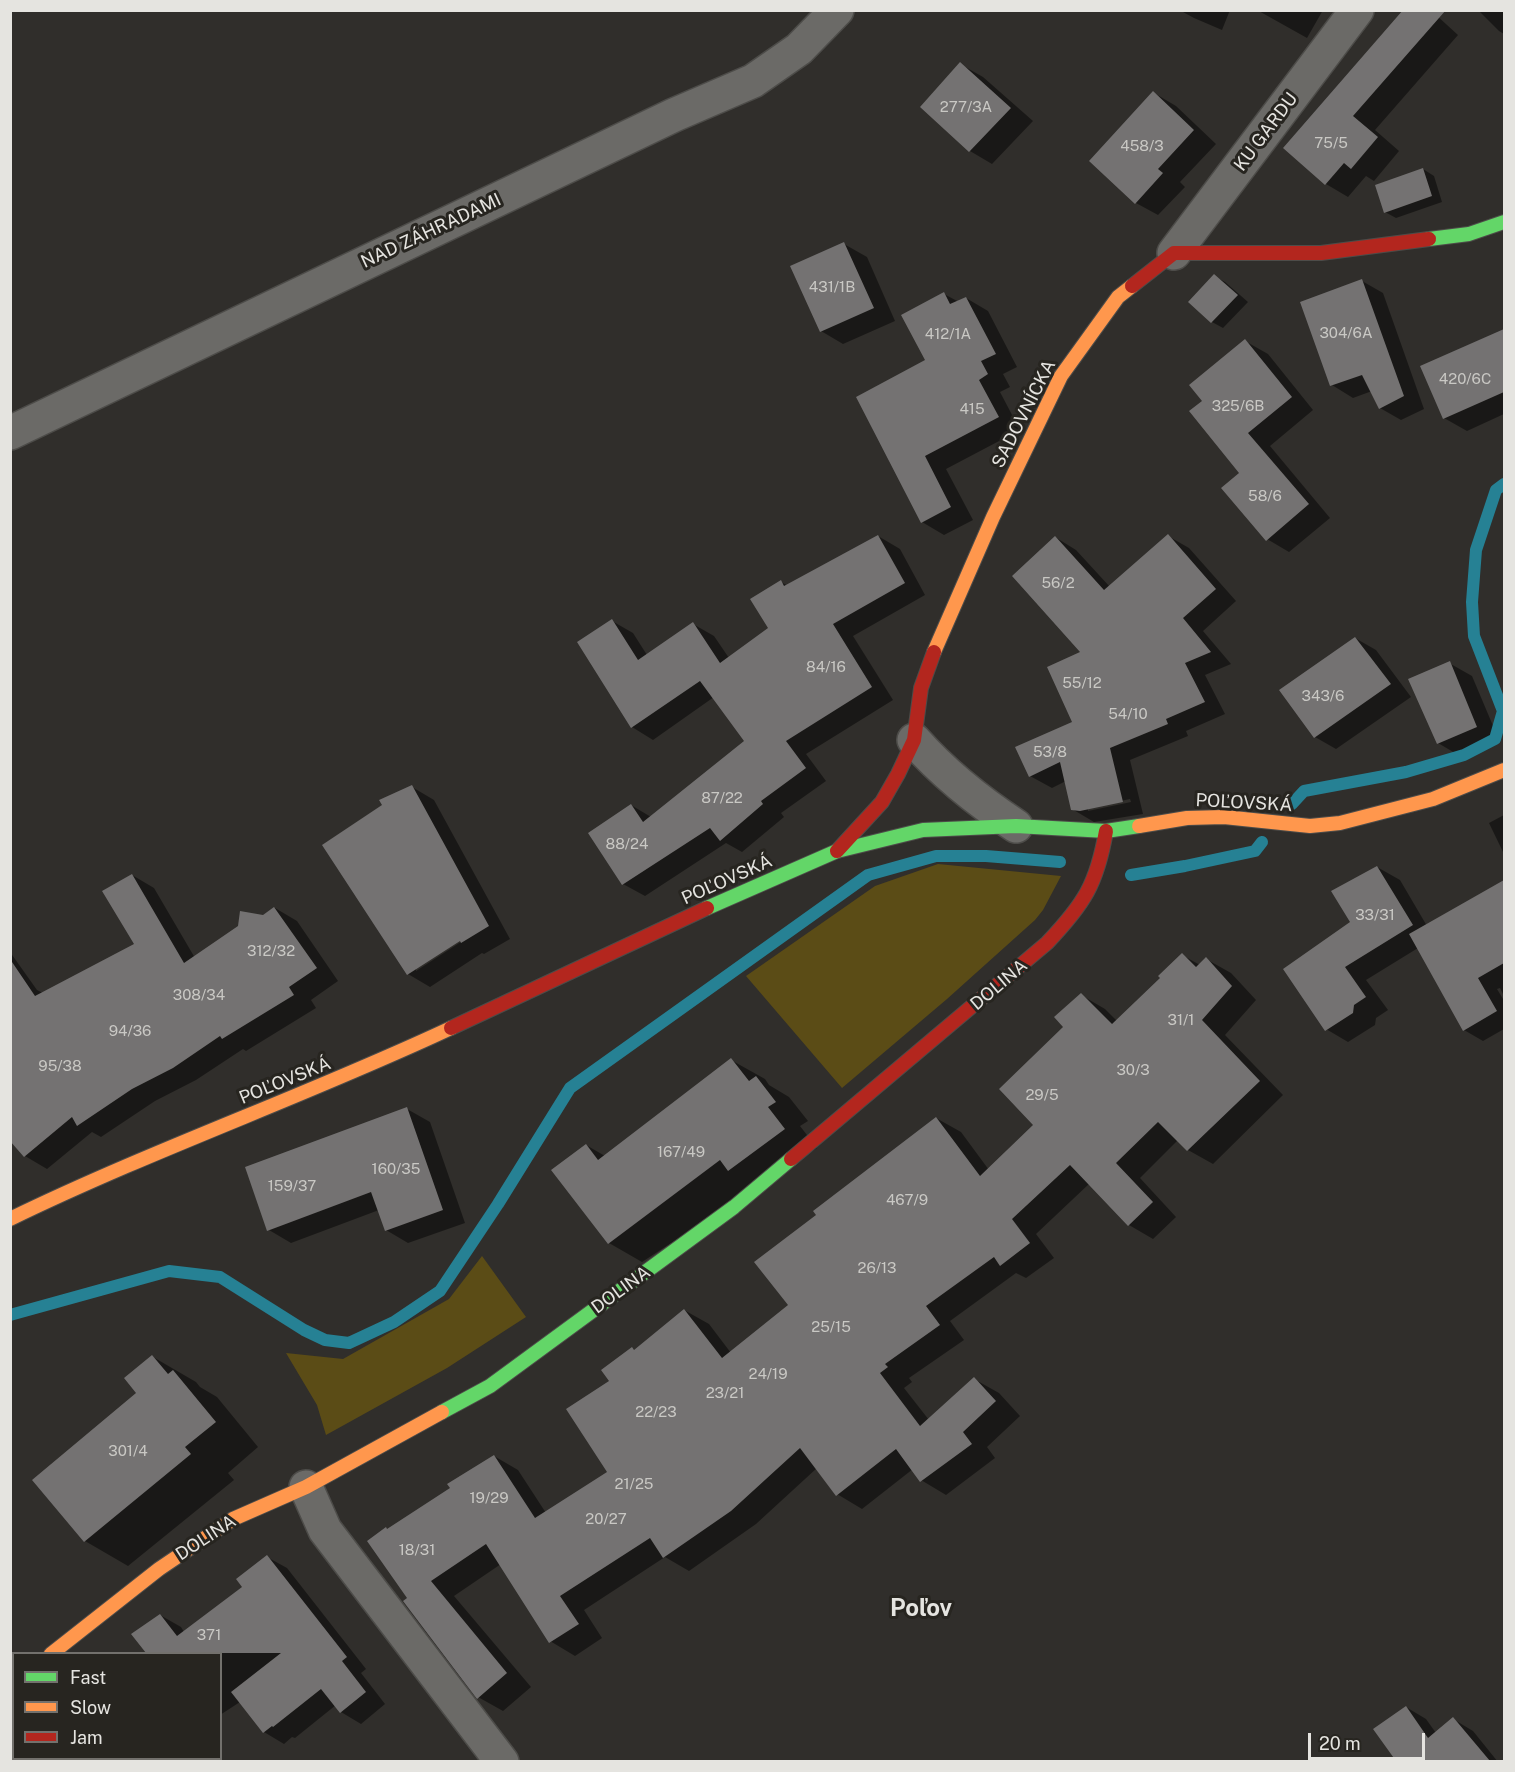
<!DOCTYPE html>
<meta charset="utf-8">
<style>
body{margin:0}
#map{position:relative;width:1515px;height:1772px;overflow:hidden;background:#302e2b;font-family:"Public Sans",sans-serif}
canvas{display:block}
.frame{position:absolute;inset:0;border:12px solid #e5e4e0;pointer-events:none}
.legend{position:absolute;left:12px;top:1652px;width:210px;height:108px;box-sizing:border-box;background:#272520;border:2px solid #73716d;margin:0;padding:8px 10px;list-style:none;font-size:18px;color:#e5e4e0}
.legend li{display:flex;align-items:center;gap:12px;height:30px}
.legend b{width:30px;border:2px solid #73716d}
.scale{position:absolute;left:1308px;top:1733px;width:117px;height:27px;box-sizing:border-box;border:3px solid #e5e4e0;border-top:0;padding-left:8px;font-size:18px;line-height:21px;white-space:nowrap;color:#e5e4e0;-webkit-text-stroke:4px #272520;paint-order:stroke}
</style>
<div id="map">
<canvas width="1515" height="1772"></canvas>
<div class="frame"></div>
<ul class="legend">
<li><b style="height:8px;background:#63d668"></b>Fast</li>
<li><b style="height:8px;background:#ff974d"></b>Slow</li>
<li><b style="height:8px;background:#b3261e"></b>Jam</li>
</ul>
<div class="scale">20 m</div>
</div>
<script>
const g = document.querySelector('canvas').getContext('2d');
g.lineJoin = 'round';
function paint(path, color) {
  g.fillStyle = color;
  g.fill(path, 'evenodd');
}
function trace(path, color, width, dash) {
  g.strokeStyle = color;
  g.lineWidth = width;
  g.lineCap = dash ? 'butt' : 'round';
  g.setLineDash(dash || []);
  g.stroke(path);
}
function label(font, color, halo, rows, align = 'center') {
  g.font = font + ' "Public Sans",sans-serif';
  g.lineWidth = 6;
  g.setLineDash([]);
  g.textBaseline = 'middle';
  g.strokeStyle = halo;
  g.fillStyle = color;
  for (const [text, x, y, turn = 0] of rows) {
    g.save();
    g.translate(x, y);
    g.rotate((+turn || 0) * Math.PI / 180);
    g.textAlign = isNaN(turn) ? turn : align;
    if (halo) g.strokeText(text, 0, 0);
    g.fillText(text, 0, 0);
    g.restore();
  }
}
paint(new Path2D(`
 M938 864 1061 876 1043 910 1035 920 947 999 842 1088 746 976 875 886Z
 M482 1256 526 1317 447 1368 326 1435 317 1405 286 1353 343 1359 449 1299Z`), '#5b4c16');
paint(new Path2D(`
 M1184 10H1230L1222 30 1194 18 1183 12Z
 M1257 10H1323L1307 38Z
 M1478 10H1504V34L1499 31Z
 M1435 14 1458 35 1375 130 1399 151 1374 181 1366 176 1348 197 1326 184 1286 148Z
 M960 64 983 77 1033 121 992 164 970 151Z
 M1154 93 1176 106 1216 144 1180 182 1185 187 1158 215 1136 203Z
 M1423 169 1434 176 1442 202 1396 218 1385 212Z
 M844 244 867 257 895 321 843 344 821 331Z
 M1214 276 1225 282 1248 302 1223 328 1212 322 1190 302Z
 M1362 281 1383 293 1424 409 1401 420 1380 408 1372 391 1353 398 1332 385 1302 303Z
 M944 294 959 302 966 298 988 311 1017 367 1003 374 1010 387 1000 392 1020 430 946 469 973 520 944 535 922 522 927 361Z
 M1504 331V414L1467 431 1444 418 1422 367Z
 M1245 341 1268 354 1313 410 1270 446 1330 518 1289 552 1267 539 1241 473 1204 401Z
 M878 536 900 549 925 595 853 636 893 700 806 754 826 781 781 813 784 817 742 852 726 843 645 896 623 884 631 805 651 817 746 741 714 697 653 740 632 727 612 621 633 633 647 655 693 624 714 636 729 658 770 629 781 582 788 586Z
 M1168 536 1189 548 1236 601 1203 631 1231 664 1205 675 1225 714 1186 731 1188 736 1130 760 1143 814 1094 822 1072 809 1066 781 1052 788 1030 776 1074 723 1083 652 1055 537 1076 550 1110 587ZM1130 799 1131 802 1088 811V808Z
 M1355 638 1376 650 1411 697 1336 749 1315 737Z
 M1449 663 1472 676 1499 740 1460 756 1438 743Z
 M412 787 434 800 510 939 484 954 482 953 430 987 408 974ZM465 935 467 938 416 971V968Z
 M1504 815V854L1489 823Z
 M1377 867 1400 880 1427 926 1504 882V996L1500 988 1497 989 1503 999 1504 998V1029L1483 1041 1464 1030 1418 948 1366 980 1388 1010 1376 1018 1375 1025 1348 1042 1326 1029 1352 923Z
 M132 875 154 888 195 958 275 908 297 921 338 981 311 1000 316 1008 246 1051 243 1049 196 1080 155 1101 101 1137 92 1132 47 1169 25 1156 10 1139V952L37 990 43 993 137 945Z
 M1182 955 1200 965 1206 959 1231 973 1256 1000 1225 1035 1283 1095 1213 1164 1188 1150 1178 1140 1140 1178 1176 1217 1153 1239 1129 1225 1090 1183 1036 1234 1054 1258 1026 1278 1016 1273 950 1321 964 1340 909 1378 912 1382 904 1388 929 1420 974 1379 999 1393 1020 1416 987 1447 995 1458 946 1495 921 1480 913 1469 862 1509 837 1494 817 1468 756 1524 689 1571 665 1557 584 1610 602 1638 575 1656 550 1641 501 1564 454 1596 531 1687 503 1711 478 1697 409 1598 388 1530 452 1489 494 1456 518 1470 546 1513 609 1472 611 1381 632 1349 635 1351 684 1310 709 1324 731 1353 790 1305 818 1215 936 1118 961 1132 989 1170 1035 1125 1066 1027 1081 995 1105 1009 1117 1021 1163 978Z
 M731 1060 765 1079 769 1085 789 1097 808 1121 800 1126 817 1148 642 1262 609 1243 586 1145 605 1156Z
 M407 1109 430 1122 465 1223 408 1243 386 1230 379 1210 291 1243 269 1230Z
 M153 1357 196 1382 200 1387 217 1397 258 1447 228 1473 234 1480 128 1566 85 1541 34 1480 139 1394Z
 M267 1557 287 1568 366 1669 361 1673 385 1704 361 1724 341 1712 336 1705 295 1738 292 1737 284 1744 264 1732 240 1702 220 1715V1654H147L133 1634 160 1615 181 1627 184 1632 244 1587Z
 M1406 1707 1426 1719 1436 1733 1453 1719 1473 1731 1498 1762H1401L1375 1729Z
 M88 1758H173L175 1762H83Z`), '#0007');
trace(new Path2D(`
 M1292 804 1304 791 1406 772 1464 755 1495 739 1503 711 1474 636 1472 602 1476 550 1496 490 1504 484
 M1131 875 1185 866 1255 851 1262 842
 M10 1315 169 1271 220 1277 304 1330 325 1340 349 1343 394 1322 440 1291 498 1204 570 1088 868 875 936 856H986L1060 862`), '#268194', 12);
paint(new Path2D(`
 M1403 10H1446L1353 116 1378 137 1351 169 1344 163 1325 185 1283 148Z
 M960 62 1011 108 969 152 920 107Z
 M1153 91 1194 130 1158 169 1163 173 1135 204 1089 161Z
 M1423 168 1432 196 1384 213 1375 185Z
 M844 242 874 308 820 332 790 266Z
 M1214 274 1238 295 1211 323 1188 302Z
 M1362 279 1404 396 1379 409 1362 375 1330 386 1300 302Z
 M944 292 950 304 966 297 996 354 981 361 988 374 979 380 999 417 925 456 951 507 921 523 856 397 925 360 901 315Z
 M1504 329V392L1443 419 1420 366Z
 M1245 339 1292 397 1248 433 1309 504 1266 541 1221 488 1239 473 1189 411 1202 401 1189 385Z
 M1168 534 1216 589 1183 618 1211 652 1185 663 1205 702 1166 719 1168 724 1110 748 1123 802 1080 811 1071 810 1060 762 1029 777 1015 747 1072 722 1047 667 1080 652 1012 576 1055 536 1104 590Z
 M878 535 905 583 833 624 872 687 786 741 806 768 761 801 763 804 720 841 710 828 622 885 588 833 631 804 643 822 744 741 700 681 631 728 577 642 612 619 638 660 693 622 720 663 768 628 750 599 781 580 784 586Z
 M1355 637 1391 684 1314 738 1279 690Z
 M1450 661 1477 727 1437 744 1408 679Z
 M412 785 489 926 461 943 460 941 407 975 322 845 382 805 379 800Z
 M1377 866 1413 925 1345 967 1366 997 1354 1005 1353 1013 1325 1031 1283 969 1350 922 1331 891Z
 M132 874 184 963 238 926 240 911 263 915 274 907 317 968 289 987 294 995 222 1039 220 1036 173 1068 132 1089 77 1126 72 1117 24 1157 10 1141V959L35 996 134 944 102 891Z
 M1504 880V963L1478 978 1497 1011 1463 1031 1409 934Z
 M1182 953 1196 967 1206 957 1232 986 1202 1020 1260 1081 1187 1151 1158 1122 1116 1163 1153 1202 1128 1226 1070 1165 1012 1219 1030 1243 1000 1266 994 1257 926 1306 940 1325 885 1364 888 1367 880 1373 920 1426 974 1377 996 1401 963 1432 972 1444 920 1482 896 1449 836 1496 800 1448 731 1511 663 1558 650 1538 560 1596 579 1624 549 1643 486 1544 431 1581 507 1673 477 1699 403 1601 407 1598 367 1541 386 1527 387 1529 450 1488 447 1484 494 1455 535 1518 607 1472 566 1409 609 1381 601 1370 632 1347 634 1350 684 1309 722 1358 788 1305 754 1262 816 1215 813 1211 936 1117 980 1176 1033 1125 999 1089 1063 1027 1054 1017 1081 993 1112 1024 1160 978 1158 976Z
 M731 1058 749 1081 756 1076 776 1102 768 1107 785 1129 728 1171 720 1160 608 1244 551 1170 586 1144 598 1160Z
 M407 1107 443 1210 385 1231 371 1192 267 1231 245 1167Z
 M152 1355 168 1374 173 1370 216 1422 185 1447 191 1454 84 1542 32 1480 136 1393 124 1378Z
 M267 1555 347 1657 342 1661 366 1692 340 1713 321 1689 273 1727 272 1726 263 1733 231 1692 281 1653H146L131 1634 160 1614 177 1636 242 1587 236 1579Z
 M1406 1706 1428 1738 1453 1717 1490 1761H1396L1373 1729Z`), '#747272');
const street = new Path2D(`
 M1174 253 1357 10
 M10 433 674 115 753 81 799 49 837 10
 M914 740C944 774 978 801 1016 826
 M306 1487 325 1530 502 1762
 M10 1687 14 1684`);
const fast = new Path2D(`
 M1429 239 1469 234 1504 222
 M707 908 837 851 923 830 1016 826 1106 831 1139 826
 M442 1412 490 1386 734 1207 791 1159`);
const slow = new Path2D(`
 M934 652 993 517 1061 376 1118 297 1132 286
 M1139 826 1187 818 1224 817 1310 826 1340 823 1433 799 1504 770
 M10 1219C154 1149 306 1096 451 1028
 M51 1654 159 1569 233 1519 306 1487 442 1412`);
const jam = new Path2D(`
 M1132 286 1174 253H1321L1429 239
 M837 851 882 802 898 774 914 740 921 688 934 652
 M451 1028 707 908
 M791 1159 1047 943C1084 904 1097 884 1106 831`);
trace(street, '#4d4c49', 36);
trace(fast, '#4d4c49', 16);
trace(slow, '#4d4c49', 16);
trace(jam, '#4d4c49', 16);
trace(street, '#6b6a67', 33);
trace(fast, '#63d668', 14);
trace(slow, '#ff974d', 14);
trace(jam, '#b3261e', 14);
label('15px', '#c9c8c4', null, [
 ["277/3A",966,107],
 ["75/5",1331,143],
 ["458/3",1142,146],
 ["431/1B",832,287],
 ["304/6A",1346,333],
 ["412/1A",948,334],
 ["420/6C",1465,379],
 ["325/6B",1238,406],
 ["415",972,409],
 ["58/6",1265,496],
 ["56/2",1058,583],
 ["84/16",826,667],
 ["55/12",1082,683],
 ["343/6",1323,696],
 ["54/10",1128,714],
 ["53/8",1050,752],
 ["87/22",722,798],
 ["88/24",627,844],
 ["33/31",1375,915],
 ["312/32",271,951],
 ["308/34",199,995],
 ["31/1",1181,1020],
 ["94/36",130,1031],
 ["95/38",60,1066],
 ["30/3",1133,1070],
 ["29/5",1042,1095],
 ["167/49",681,1152],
 ["160/35",396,1169],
 ["159/37",292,1186],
 ["467/9",907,1200],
 ["26/13",877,1268],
 ["25/15",831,1327],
 ["24/19",768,1374],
 ["23/21",725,1393],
 ["22/23",656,1412],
 ["301/4",128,1451],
 ["21/25",634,1484],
 ["19/29",489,1498],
 ["20/27",606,1519],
 ["18/31",417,1550],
 ["371",209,1635]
]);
label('18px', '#e5e4e0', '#272520', [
 ["KU GARDU",1266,132,-53],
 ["NAD ZÁHRADAMI",431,231,-25],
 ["SADOVNÍCKA",1024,414,-63],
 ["POĽOVSKÁ",1244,803,3],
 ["POĽOVSKÁ",727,880,-24],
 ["DOLINA",999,985,-40],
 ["POĽOVSKÁ",285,1081,-22],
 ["DOLINA",621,1290,-36],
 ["DOLINA",206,1538,-33]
]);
label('bold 24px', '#e5e4e0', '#272520', [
 ["Poľov",921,1609]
]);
</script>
